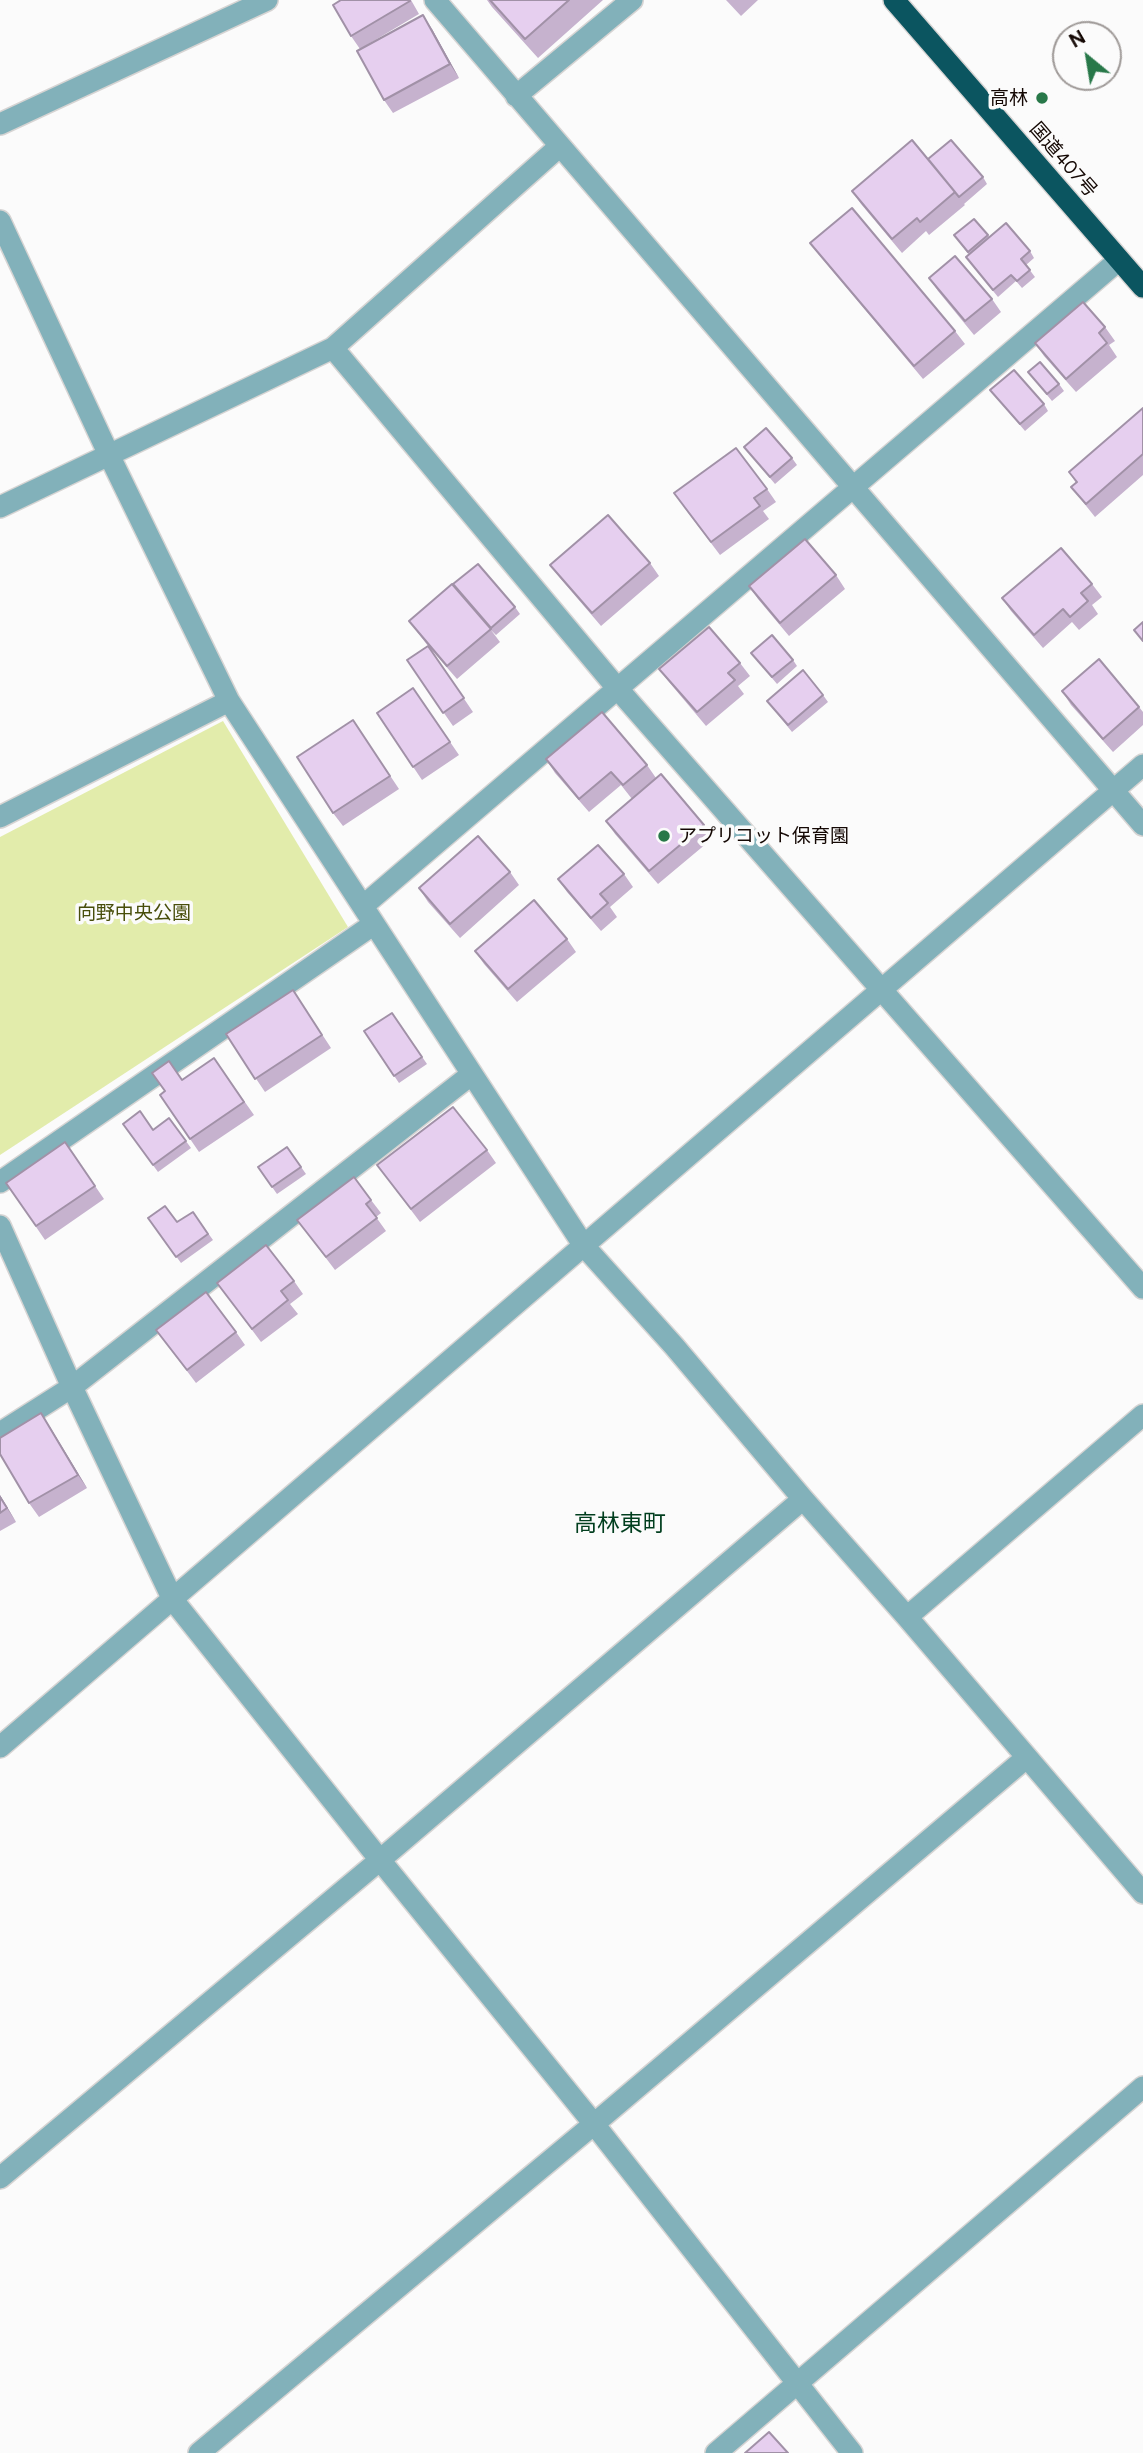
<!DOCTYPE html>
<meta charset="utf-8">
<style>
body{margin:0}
#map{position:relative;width:1143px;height:2453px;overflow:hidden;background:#fbfbfb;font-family:Figtree,sans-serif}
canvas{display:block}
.north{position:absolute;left:1052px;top:21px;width:70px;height:70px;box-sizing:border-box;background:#fbfbfb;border:2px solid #9f9a98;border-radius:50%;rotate:330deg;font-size:19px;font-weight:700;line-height:28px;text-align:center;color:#140804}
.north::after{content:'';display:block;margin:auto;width:24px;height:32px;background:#287849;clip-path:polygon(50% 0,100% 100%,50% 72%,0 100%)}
</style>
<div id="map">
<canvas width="1143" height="2453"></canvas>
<div class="north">N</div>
</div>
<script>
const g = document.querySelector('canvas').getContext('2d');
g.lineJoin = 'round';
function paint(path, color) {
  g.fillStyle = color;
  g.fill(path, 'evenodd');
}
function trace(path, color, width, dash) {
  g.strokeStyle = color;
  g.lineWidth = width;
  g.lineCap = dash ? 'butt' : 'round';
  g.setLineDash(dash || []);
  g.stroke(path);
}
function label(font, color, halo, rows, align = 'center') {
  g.font = font + ' Figtree,"Noto Sans JP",sans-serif';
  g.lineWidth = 7;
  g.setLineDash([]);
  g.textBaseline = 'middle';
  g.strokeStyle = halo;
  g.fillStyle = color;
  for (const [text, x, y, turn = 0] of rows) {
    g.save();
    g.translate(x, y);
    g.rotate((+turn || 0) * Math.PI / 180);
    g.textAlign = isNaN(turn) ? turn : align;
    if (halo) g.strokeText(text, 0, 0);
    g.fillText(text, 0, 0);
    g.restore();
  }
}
paint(new Path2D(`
 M223 721 348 927 0 1155V837Z`), '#e2ecab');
const street = new Path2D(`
 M435 0 1143 825
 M516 96 632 0
 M0 124 267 0
 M0 221 109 455 229 701 584 1246 674 1346 803 1499 907 1617 1143 1893
 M333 348 617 688 1143 1288
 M0 507 333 348 560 146
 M0 817 229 701
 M363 906 1119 260
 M0 1182 374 924
 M0 1226 72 1387 173 1600 380 1860 594 2124 852 2453
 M0 1433 72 1387 472 1074
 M907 1617 1143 1415
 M0 1747 1143 765
 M0 2178 380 1860 803 1499
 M199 2453 594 2124 1026 1758
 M716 2453 1143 2087`);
const highway = new Path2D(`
 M894 0 1143 287`);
trace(street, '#d6d4d3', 24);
trace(highway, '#d6d4d3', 24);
trace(street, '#82b1ba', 21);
trace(highway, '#0b5560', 21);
paint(new Path2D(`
 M341 0H411L419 14 360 49 351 36Z
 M487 0H603L538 58 492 7Z
 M726 0H758L741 16Z
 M432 29 459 78 393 113 384 100Z
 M928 159 983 177 987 184 964 204 963 203 965 205 929 235 926 231 902 253 861 204 852 191Z
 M954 235H988L990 238 1030 251 1034 258 1026 265 1035 277 1022 288 1016 281 998 297 971 264 966 257 969 255Z
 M810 243 955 331 965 344 923 379 820 256Z
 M929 278 992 299 1001 312 974 335 938 291Z
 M1105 327 1115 341 1109 345 1117 357 1076 392 1044 356 1035 343Z
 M1028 372 1059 384 1064 391 1052 401Z
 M990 390 1044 404 1048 411 1025 431Z
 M1143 408V475L1095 517 1071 487 1076 483 1069 472Z
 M744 447 792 458 797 465 775 484Z
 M767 489 776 502 763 511 769 519 720 555 683 506Z
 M650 563 659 576 601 626 560 578 550 565Z
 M836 575 845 589 789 636 758 599 749 586Z
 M1092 584 1102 597 1092 605 1098 614 1079 630 1072 622 1043 648 1011 611 1002 598Z
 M515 607 520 614 496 635 491 630 500 642 457 679 429 647 473 712 453 726 407 660 428 646 409 621Z
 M751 653 793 660 797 666 777 684Z
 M740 663 750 676 738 686 744 694 706 726 669 682 659 669Z
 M413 688 459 755 422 780 377 713Z
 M1062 691 1139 707 1143 712V725L1113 752 1071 705Z
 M823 695 828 702 792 732 767 701Z
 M353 720 399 789 343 826 333 813Z
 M546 759 647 765 656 778 637 794 704 825 713 838 658 884 615 834 606 821 632 799 621 785 589 812 555 773Z
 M510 872 519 885 460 938 428 902 419 888Z
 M624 874 633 887 610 907 617 917 601 931 567 892 558 879Z
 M567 939 576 952 517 1002 484 964 475 951Z
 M293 990 331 1048 265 1092 226 1034Z
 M392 1013 427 1064 399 1083 364 1031Z
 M214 1058 254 1115 199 1152 160 1095Z
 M169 1118 191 1148 158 1172 123 1124 153 1130Z
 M65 1142 104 1199 45 1240 6 1183Z
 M287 1147 306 1174 277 1194 258 1167Z
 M487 1150 496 1163 420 1222 377 1165Z
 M371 1200 381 1213 376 1217 386 1231 335 1270 297 1220Z
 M193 1212 213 1240 181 1263 148 1218 177 1222Z
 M294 1281 303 1294 290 1304 298 1314 261 1342 217 1283Z
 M156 1330 236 1332 245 1345 196 1383Z
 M50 1427 87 1488 39 1517 29 1503Z
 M0 1495 16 1522 0 1531Z`), '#c6b2ce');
paint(new Path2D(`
 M423 15 432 29 459 78 450 64Z
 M41 1413 50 1427 87 1488 78 1475Z
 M0 1495 16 1522 7 1508 0 1497Z`), '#a191a7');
const building = new Path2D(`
 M341 0H409L410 1 351 36 333 5Z
 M490 0H569L525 39Z
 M423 15 450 64 384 100 357 51Z
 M912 140 955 192 920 222 917 218 892 239 852 191Z
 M951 140 983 177 959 197 928 159Z
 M852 208 955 331 914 366 810 243Z
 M974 219 988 235 968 252 954 235Z
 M1006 223 1030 251 1021 259 1030 270 1017 281 1011 275 993 290 966 257Z
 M955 256 992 299 965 321 929 278Z
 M1083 302 1105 327 1099 333 1107 343 1066 379 1035 343Z
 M1040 362 1059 384 1047 394 1028 372Z
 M1014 370 1044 404 1020 424 990 390Z
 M1143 408V454L1086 504 1071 487 1077 482 1069 472Z
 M766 428 792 458 770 477 744 447Z
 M736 448 767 489 754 498 760 506 711 542 674 493Z
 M608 515 650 563 592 613 550 565Z
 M805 539 836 575 780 623 749 586Z
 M1061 548 1092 584 1081 593 1088 601 1070 617 1063 609 1034 635 1002 598Z
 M478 564 515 607 491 628 453 584Z
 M452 584 491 629 447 666 409 621Z
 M1143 622V641L1134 630Z
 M709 627 740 663 728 673 735 680 697 712 659 669Z
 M772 635 793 660 772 677 751 653Z
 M428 646 464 698 443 713 407 660Z
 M1099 659 1139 707 1103 739 1062 691Z
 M803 670 823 695 788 725 767 701Z
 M413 688 450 742 413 767 377 713Z
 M602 712 647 765 623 785 611 772 579 799 546 759Z
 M353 720 390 776 333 813 297 757Z
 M661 774 704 825 649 871 606 821Z
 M478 836 510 872 450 924 419 888Z
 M598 845 624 874 600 894 608 903 591 918 558 879Z
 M534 900 567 939 508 989 475 951Z
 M293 990 322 1035 255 1079 226 1034Z
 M392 1013 422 1057 394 1076 364 1031Z
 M214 1058 244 1102 190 1139 160 1095 165 1091 152 1073 169 1061 182 1080Z
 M453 1107 487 1150 411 1209 377 1165Z
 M140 1111 153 1130 169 1118 186 1141 153 1165 123 1124Z
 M65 1142 95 1186 36 1226 6 1183Z
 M287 1147 301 1167 272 1187 258 1167Z
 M354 1177 371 1200 366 1204 377 1218 326 1257 297 1220Z
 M165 1206 177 1222 193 1212 208 1234 176 1257 148 1218Z
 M266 1245 294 1281 281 1291 288 1300 252 1329 217 1283Z
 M206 1292 236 1332 187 1370 156 1330Z
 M41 1413 78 1475 29 1503 0 1454V1438Z
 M0 1497 7 1508 0 1513Z
 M769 2432 788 2453H745Z`);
paint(building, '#e6cfef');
trace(building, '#a191a7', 2);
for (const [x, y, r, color] of [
 [1042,98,7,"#287849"],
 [664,836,7,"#287849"]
]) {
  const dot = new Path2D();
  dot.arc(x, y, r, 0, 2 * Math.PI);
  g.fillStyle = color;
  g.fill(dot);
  trace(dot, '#fbfbfb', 2.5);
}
label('19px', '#140804', '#fbfbfb', [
 ["高林",1028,98],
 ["アプリコット保育園",678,836,"left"]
], 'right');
label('19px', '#140804', '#fbfbfb', [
 ["国道407号",1063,160,49]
]);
label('19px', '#484e0b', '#fbfbfb', [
 ["向野中央公園",134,913]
]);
label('23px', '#013e1e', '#fbfbfb', [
 ["高林東町",620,1524]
]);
</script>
